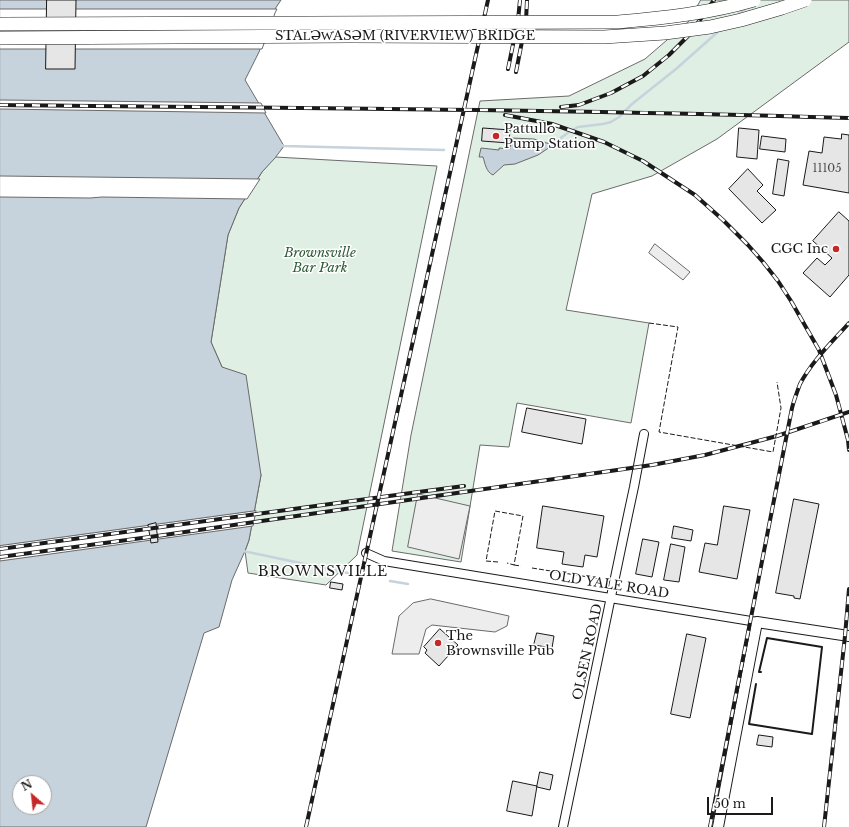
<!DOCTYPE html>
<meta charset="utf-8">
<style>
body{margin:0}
#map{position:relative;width:849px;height:827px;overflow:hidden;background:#fff;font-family:"Libre Baskerville",serif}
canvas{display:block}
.north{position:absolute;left:12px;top:775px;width:40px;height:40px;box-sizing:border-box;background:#fff;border:1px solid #a3a3a3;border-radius:50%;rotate:332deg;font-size:11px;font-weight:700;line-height:16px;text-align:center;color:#1a1a1a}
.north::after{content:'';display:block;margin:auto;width:14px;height:18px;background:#c62828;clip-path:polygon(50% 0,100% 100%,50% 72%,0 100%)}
.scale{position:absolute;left:707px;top:797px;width:66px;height:18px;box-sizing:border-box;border:2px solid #1a1a1a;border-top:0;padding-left:5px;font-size:12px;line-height:14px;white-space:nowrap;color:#1a1a1a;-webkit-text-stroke:3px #fff;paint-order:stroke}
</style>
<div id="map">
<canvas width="849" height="827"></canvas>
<div class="north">N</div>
<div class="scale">50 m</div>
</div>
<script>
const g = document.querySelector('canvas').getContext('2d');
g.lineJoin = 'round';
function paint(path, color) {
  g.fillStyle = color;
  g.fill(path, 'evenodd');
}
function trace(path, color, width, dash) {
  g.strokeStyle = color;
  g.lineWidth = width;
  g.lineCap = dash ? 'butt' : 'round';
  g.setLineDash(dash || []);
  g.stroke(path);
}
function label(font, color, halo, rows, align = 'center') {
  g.font = font + ' "Libre Baskerville",serif';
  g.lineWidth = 3;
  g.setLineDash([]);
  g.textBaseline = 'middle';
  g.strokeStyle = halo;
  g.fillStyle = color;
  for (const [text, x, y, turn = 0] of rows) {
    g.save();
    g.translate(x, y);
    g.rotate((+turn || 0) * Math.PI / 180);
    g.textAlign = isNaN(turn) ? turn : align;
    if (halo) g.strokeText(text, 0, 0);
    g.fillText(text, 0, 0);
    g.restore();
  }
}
const green = new Path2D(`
 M701 0H849V42L717 139 652 176 592 194 566 310 649 323 631 423 517 403 509 447 480 445 461 562 392 551 411 435 480 101 569 96 645 59 689 21Z
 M275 157 437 166 357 555 326 585 248 573 245 551 249 540 261 475 222 367 211 342 228 235 239 208 262 172Z`);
paint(green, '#e0efe3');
trace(green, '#6a6a6a', 1);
const parking = new Path2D(`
 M655 244 690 272 683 280 649 253Z
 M418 494 470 506 459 559 408 547Z
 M431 599 509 616 507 626 495 632 432 625 426 629 419 654H392L399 616 413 603Z`);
paint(parking, '#ededed');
trace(parking, '#6a6a6a', 1);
const water = new Path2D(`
 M0 0H281L273 12 259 52 245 80 284 146 275 158 262 172 239 208 228 235 211 342 222 367 246 375 261 475 249 540 245 551 232 580 219 627 204 633 146 827H0ZM20 783H44V807H20Z
 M511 138 534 139 553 145 538 155 515 164 504 165 493 175C486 172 485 163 483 157H479L481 148 499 150V148L510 149Z`);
paint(water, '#c6d2dc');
trace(water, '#6a6a6a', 1);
const pier = new Path2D(`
 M0 9H277L275 13 262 49H0Z
 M0 100 261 103 266 113 0 109Z
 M0 176 260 179 247 199 102 197 90 198 0 197Z
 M256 511 253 526 0 561V546Z`);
paint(pier, '#fff');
trace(pier, '#6a6a6a', 1);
trace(new Path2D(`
 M736 16 746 8
 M282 145 284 146 444 150
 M550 146 557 142 562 137 569 132 578 127 603 124 611 122 619 117 632 104 676 69 720 30
 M243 551 348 573
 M390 581 408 584`), '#c6d2dc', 2.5);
const building = new Path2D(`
 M47 0H76L75 69H46Z
 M483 128 510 130 509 143 482 141Z
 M739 128 759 130 757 159 737 157Z
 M842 134 849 135V193L803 185 809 151 822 153 824 137 841 139Z
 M762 136 786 139 785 152 760 149Z
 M778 159 789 161 784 196 773 194Z
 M748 169 763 185 757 191 776 210 762 223 729 189Z
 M839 212 849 221V275L830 297 803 273 817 258 825 265 832 258 813 241Z
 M527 408 586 419 582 444 522 432Z
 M794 499 819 504 800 599 794 598V596L776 593Z
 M543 506 604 516 597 557 585 555 583 567 562 564 564 552 537 548Z
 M724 506 750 510 737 579 699 572 705 543 717 545Z
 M156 523 158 542 151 543 148 525Z
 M674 526 693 530 691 541 672 538Z
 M643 539 659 542 652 577 636 574Z
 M671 544 685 547 679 582 664 580Z
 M331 582 343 584 342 590 330 588Z
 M440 629 458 645 439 666 425 653 427 650 424 647Z
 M537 633 554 636 552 648 534 645Z
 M687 634 706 638 690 718 671 714Z
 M759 735 773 737 772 747 757 745Z
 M540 772 553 775 550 790 537 787Z
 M513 781 537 786 532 816 507 811Z`);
paint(building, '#e6e6e6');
trace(building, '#1a1a1a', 1);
const minor = new Path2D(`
 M366 553 384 561 757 622
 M563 827 628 515 634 487 644 434`);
const tertiary = new Path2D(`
 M718 827 757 622 849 636`);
trace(minor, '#1a1a1a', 10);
trace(tertiary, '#1a1a1a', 12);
trace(minor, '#fff', 8);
trace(tertiary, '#fff', 10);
const rail = new Path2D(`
 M508 69 518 20 520 0
 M516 72 526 21 527 0
 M0 105C283 108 566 109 849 118
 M561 107 579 105 611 93 643 76 669 55 690 34 714 0
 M505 115 552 124 604 142 643 161 695 195 723 220 748 245 763 262 778 281 791 301 819 350 836 395 848 440 849 450
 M0 549 411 493 464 486
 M0 557 157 536 652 465 705 455 777 436 849 412
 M306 827 488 0
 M710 827 792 408C794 400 797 392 800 384 812 361 832 342 849 323
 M824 827 845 636 849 589`);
trace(rail, '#1a1a1a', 4);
trace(rail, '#fff', 2.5, [8]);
const primaryBridge = new Path2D(`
 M0 24 618 22C664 18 710 13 754 0
 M0 38 350 36 604 37 665 33 710 27 741 20 782 8 805 0`);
trace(primaryBridge, '#1a1a1a', 14, []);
trace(primaryBridge, '#fff', 13);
trace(new Path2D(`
 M649 323 678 327 659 432 773 452 781 408 777 382
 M498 562 486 561 495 511 523 516 514 565 507 563
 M514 565 521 566
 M532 568 601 579`), '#1a1a1a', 1, [5, 2]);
trace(new Path2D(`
 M756 684 749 724 812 734 822 647 767 638 759 672H761`), '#1a1a1a', 2);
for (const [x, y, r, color] of [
 [496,136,4,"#c62828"],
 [836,249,4,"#c62828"],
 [438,643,4,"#c62828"]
]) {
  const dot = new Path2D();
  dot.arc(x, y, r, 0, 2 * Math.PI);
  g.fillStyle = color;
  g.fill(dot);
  trace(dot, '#fff', 1.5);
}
label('11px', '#4d4d4d', null, [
 ["11105",827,169]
]);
label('13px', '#1a1a1a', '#fff', [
 ["STAL̕ƏW̓ASƏM (RIVERVIEW) BRIDGE",405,36],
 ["OLD YALE ROAD",609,585,9],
 ["OLSEN ROAD",588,652,-78]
]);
label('13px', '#1a1a1a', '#fff', [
 ["Pattullo",504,129],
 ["Pump Station",504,144],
 ["CGC Inc",828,249,"right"],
 ["The",446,636],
 ["Brownsville Pub",446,651]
], 'left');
label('italic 13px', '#2b5a34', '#fff', [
 ["Brownsville",320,253],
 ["Bar Park",320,268]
]);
g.letterSpacing = '1px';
label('14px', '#1a1a1a', '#fff', [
 ["BROWNSVILLE",323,572]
]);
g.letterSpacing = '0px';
</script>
